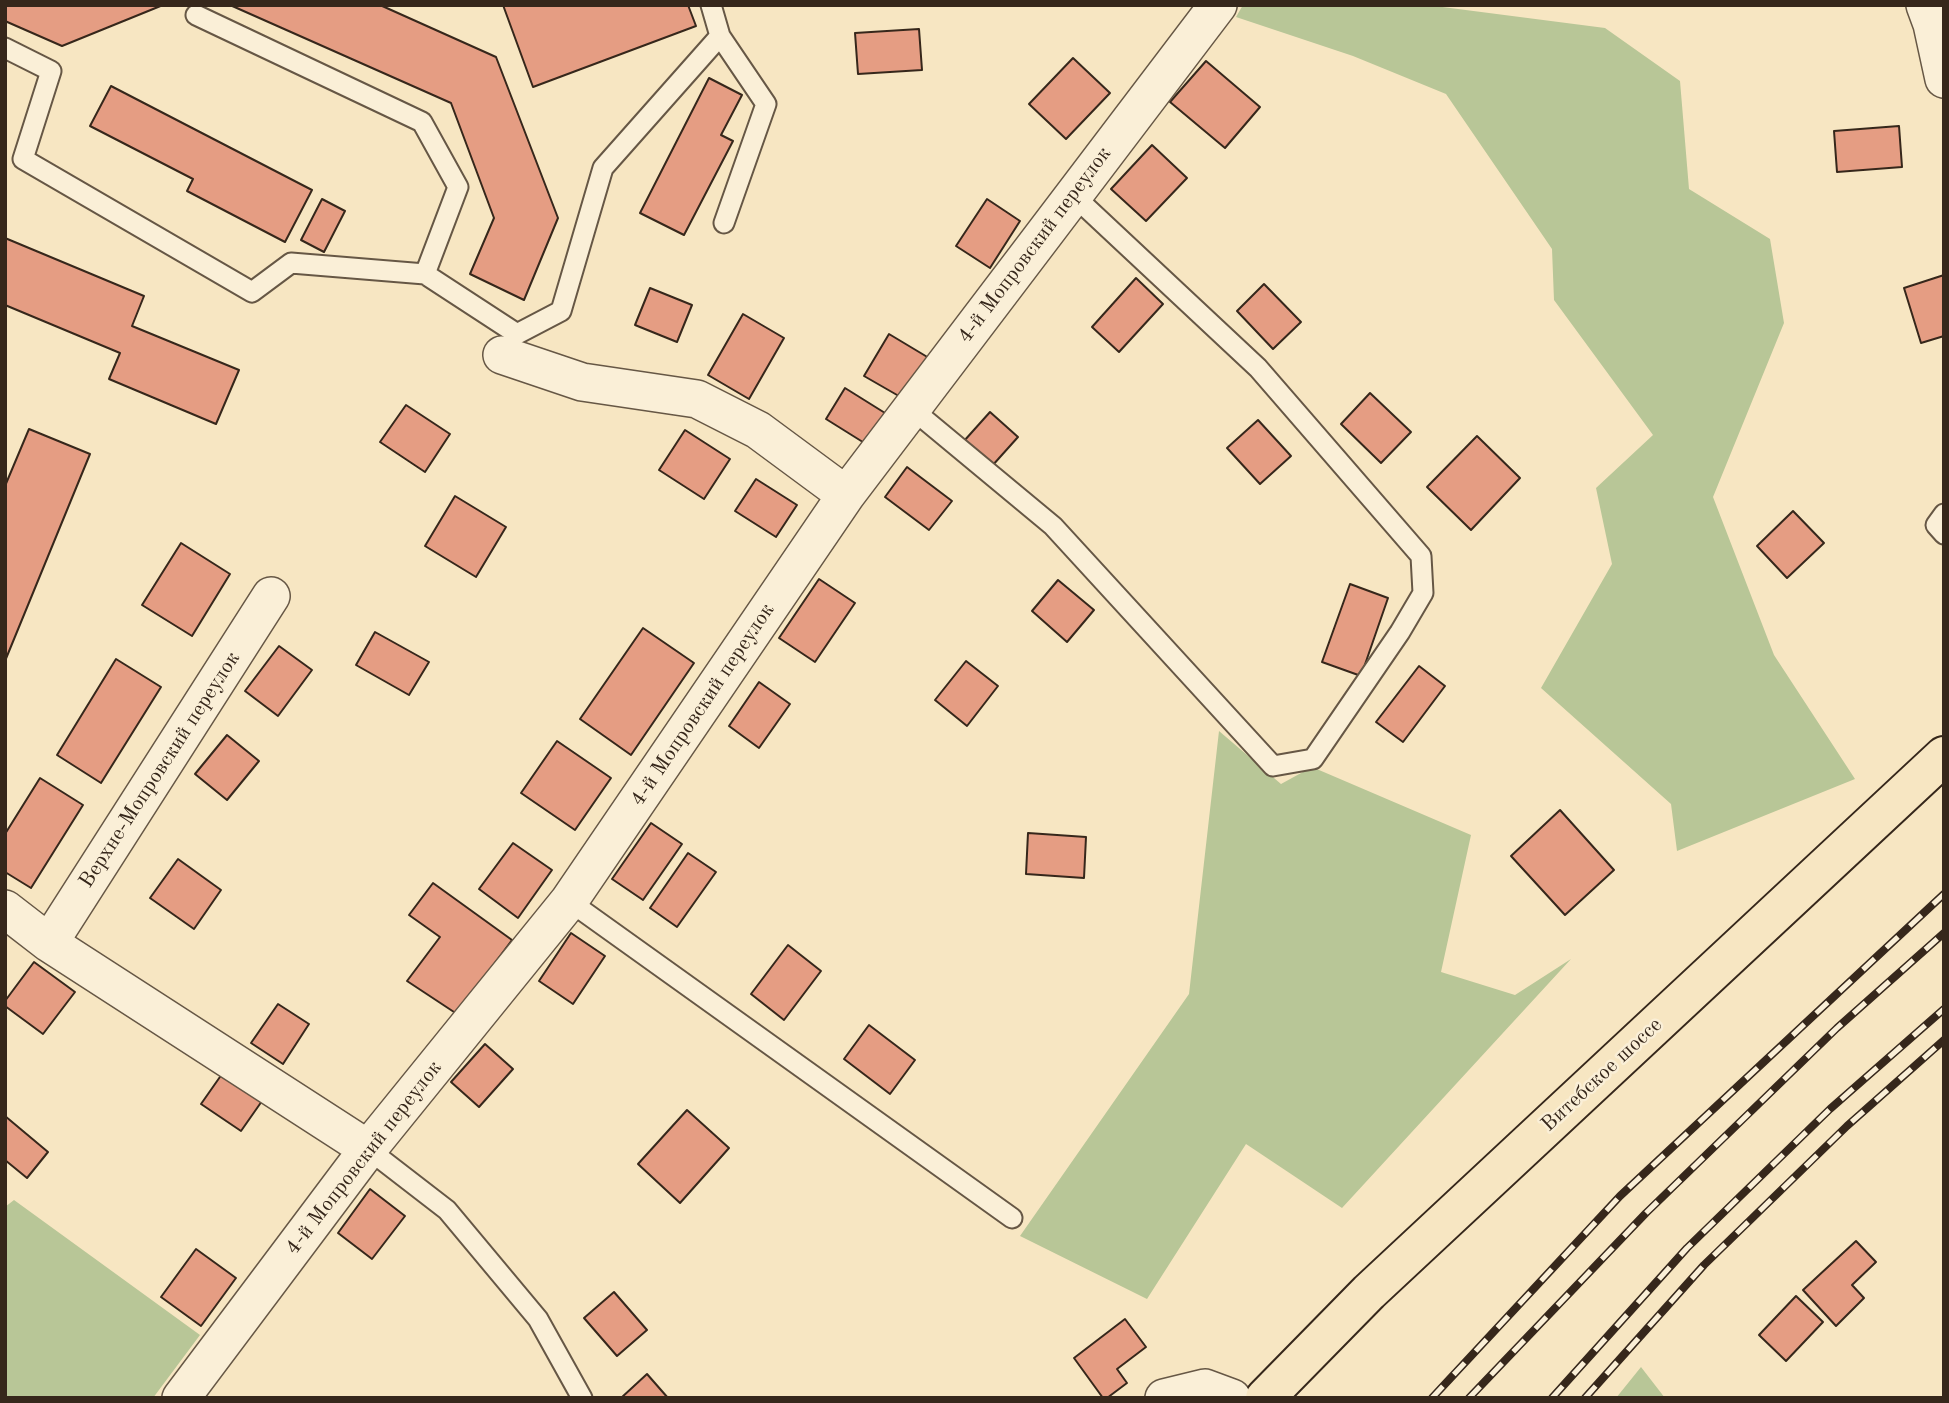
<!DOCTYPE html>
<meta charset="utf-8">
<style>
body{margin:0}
#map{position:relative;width:1949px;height:1403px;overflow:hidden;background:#f7e6c2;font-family:"Old Standard TT",serif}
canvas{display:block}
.frame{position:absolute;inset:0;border:7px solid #36271b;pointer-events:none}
</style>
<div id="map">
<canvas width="1949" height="1403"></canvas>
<div class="frame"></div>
</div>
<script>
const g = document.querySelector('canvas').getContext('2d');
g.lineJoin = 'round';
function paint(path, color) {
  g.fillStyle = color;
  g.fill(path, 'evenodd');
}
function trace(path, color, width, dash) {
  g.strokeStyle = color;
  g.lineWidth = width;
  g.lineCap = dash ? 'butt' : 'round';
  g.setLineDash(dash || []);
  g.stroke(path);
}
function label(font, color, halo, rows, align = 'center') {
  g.font = font + ' "Old Standard TT",serif';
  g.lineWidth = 5;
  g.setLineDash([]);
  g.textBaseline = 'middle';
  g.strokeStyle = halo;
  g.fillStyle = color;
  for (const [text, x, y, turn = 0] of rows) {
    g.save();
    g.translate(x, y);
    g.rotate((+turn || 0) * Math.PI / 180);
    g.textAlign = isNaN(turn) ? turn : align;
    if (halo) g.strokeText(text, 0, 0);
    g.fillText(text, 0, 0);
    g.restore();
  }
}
paint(new Path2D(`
 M1243 5H1427L1605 28 1680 81 1689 189 1770 239 1784 323 1713 497 1774 655 1855 779 1677 851 1671 804 1541 688 1612 564 1596 488 1653 435 1554 300 1552 249 1446 94 1353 56 1236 17Z
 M1219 731 1281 784 1312 767 1471 835 1441 972 1515 995 1571 959 1342 1208 1246 1144 1147 1299 1020 1236 1189 994Z
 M14 1200 200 1335 153 1398H5V1207Z
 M1641 1367 1665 1398H1616Z`), '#b8c697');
const building = new Path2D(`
 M5 5H163L62 46 5 21Z
 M230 5H380L496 57 558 218 524 300 470 274 494 218 451 103Z
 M503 5H688L696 26 533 87Z
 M919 29 922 70 858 74 855 33Z
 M1073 58 1110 93 1066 139 1029 104Z
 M1206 61 1260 107 1225 148 1170 102Z
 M709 78 742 95 721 135 733 141 684 235 640 213Z
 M111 86 312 190 285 242 187 191 193 179 90 126Z
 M1899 126 1902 167 1837 172 1834 131Z
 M1152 145 1187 178 1146 221 1111 189Z
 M322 199 345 211 324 252 301 240Z
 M987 199 1020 221 990 268 956 246Z
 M5 238 144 296 132 326 239 370 216 424 109 379 120 353 5 305Z
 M1944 275V336L1921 343 1904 288Z
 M1136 278 1163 304 1119 352 1092 327Z
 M1264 284 1301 322 1273 349 1237 311Z
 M650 288 692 305 677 342 635 325Z
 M743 314 784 338 749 399 708 375Z
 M889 334 929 358 904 399 864 376Z
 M845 388 885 413 866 444 826 419Z
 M1370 393 1411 432 1381 463 1341 424Z
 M406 405 450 434 425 472 380 442Z
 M990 412 1018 437 992 466 964 441Z
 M1258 420 1291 456 1260 484 1227 448Z
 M29 429 90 454 5 661V486Z
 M685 430 730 459 704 499 659 470Z
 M1477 436 1520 478 1471 530 1427 487Z
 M907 467 952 501 929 530 885 497Z
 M756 479 797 505 776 537 735 511Z
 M455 496 506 527 476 577 425 546Z
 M1793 511 1824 543 1787 578 1757 546Z
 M181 543 230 574 192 636 142 605Z
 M819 579 855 603 815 662 779 638Z
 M1058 580 1094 610 1067 642 1032 611Z
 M1350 584 1388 598 1361 676 1322 662Z
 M643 628 694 663 631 755 580 719Z
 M375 632 429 662 409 695 356 665Z
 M279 646 312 670 278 716 245 691Z
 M116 659 161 687 101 783 57 755Z
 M966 661 998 686 967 726 935 700Z
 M1419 666 1445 686 1403 742 1376 722Z
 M759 682 790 704 759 748 729 726Z
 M227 735 259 761 227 800 195 774Z
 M557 741 611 778 575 830 521 793Z
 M40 778 83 805 31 888 5 872V834Z
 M1560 810 1614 870 1565 915 1511 856Z
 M651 823 682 844 643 900 612 879Z
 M1028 833 1086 837 1084 878 1026 874Z
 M513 843 552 870 518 918 479 889Z
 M688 853 716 872 677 927 650 908Z
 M178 859 221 890 194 929 150 898Z
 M433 883 512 940 457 1014 407 981 440 937 409 915Z
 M571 933 605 956 573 1004 539 981Z
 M788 945 821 971 784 1020 751 994Z
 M34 962 75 992 43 1034 5 1006V1001Z
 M278 1004 309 1024 283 1064 251 1043Z
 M869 1025 915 1060 890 1094 844 1059Z
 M485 1044 513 1069 479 1107 451 1082Z
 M222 1074 262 1101 241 1131 201 1104Z
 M687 1110 729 1148 680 1203 638 1164Z
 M5 1116 48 1152 27 1178 5 1160Z
 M370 1189 405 1216 372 1259 338 1233Z
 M1856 1241 1876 1262 1852 1285 1864 1298 1836 1326 1803 1290Z
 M196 1249 236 1278 201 1326 161 1297Z
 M614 1292 647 1330 617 1356 584 1318Z
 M1796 1296 1823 1322 1786 1361 1759 1335Z
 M1125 1319 1146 1347 1117 1369 1127 1383 1107 1398H1103L1074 1358Z
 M647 1374 668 1398H621Z`);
paint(building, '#e59d83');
trace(building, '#36271b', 2);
const lane = new Path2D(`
 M196 15 422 122 458 187 425 274 517 334 561 311 603 168 720 36 711 5
 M720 36 766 104 724 223
 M5 48 51 71 23 159 252 292 291 263 425 274
 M912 409 1053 526 1273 766 1313 759 1400 632 1423 593 1421 556 1258 368 1073 195
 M1944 514 1936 525 1944 534
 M569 901 1012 1218
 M368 1149 447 1210 538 1319 582 1398`);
const street = new Path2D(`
 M1925 5 1932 24 1944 79
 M502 355 582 382 697 399 758 430 846 495
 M5 909 49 943 368 1149
 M49 943 271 596
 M181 1398 368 1149 569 901 846 495 1218 5
 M1164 1398 1205 1388 1232 1398`);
const primary = new Path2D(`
 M1265 1398 1369 1292 1944 756`);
trace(lane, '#665745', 23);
trace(street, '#665745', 40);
trace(primary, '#36271b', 42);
trace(lane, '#faefd7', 19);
trace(street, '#faefd7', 37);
trace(primary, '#f7e6c2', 38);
const rail = new Path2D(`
 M1432 1398 1620 1196 1944 894
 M1469 1398 1646 1213 1837 1028 1944 933
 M1552 1398 1687 1248 1830 1109 1944 1009
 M1585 1398 1704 1265 1847 1126 1944 1040`);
trace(rail, '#36271b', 8);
trace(rail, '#faefd7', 5, [16]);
label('21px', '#36271b', '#faefd7', [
 ["4-й Мопровский переулок",1035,245,-53],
 ["4-й Мопровский переулок",703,705,-56],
 ["Верхне-Мопровский переулок",160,770,-57],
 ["Витебское шоссе",1602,1075,-43],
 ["4-й Мопровский переулок",364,1158,-52]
]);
</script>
